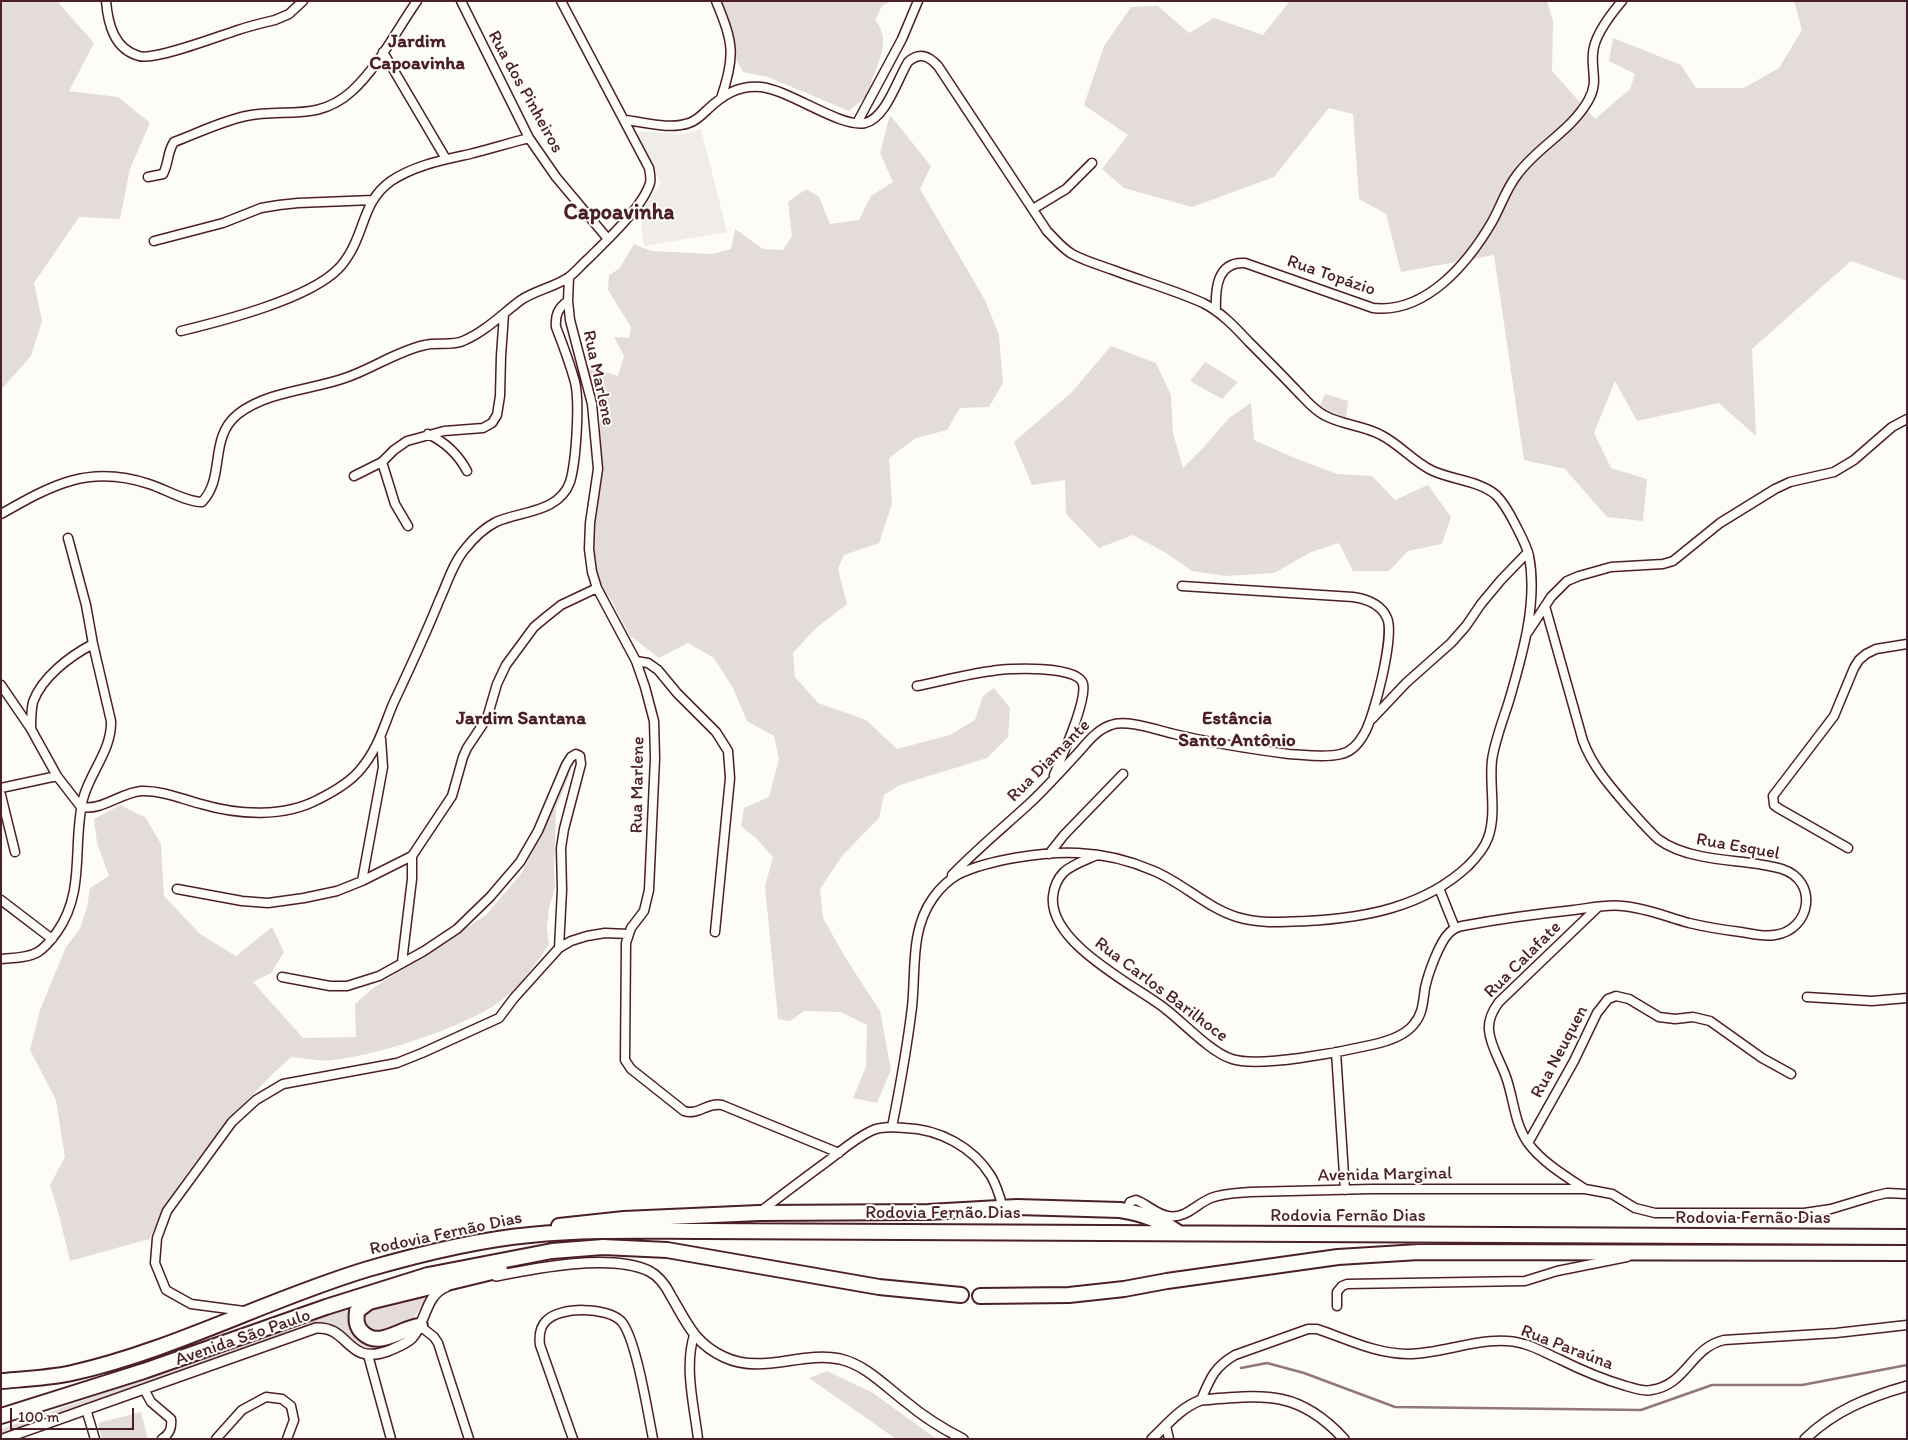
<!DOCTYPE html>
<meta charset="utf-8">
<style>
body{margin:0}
#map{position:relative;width:1908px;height:1440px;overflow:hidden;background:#fdfcf7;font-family:Itim,sans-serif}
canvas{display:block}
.frame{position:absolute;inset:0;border:2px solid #4a1f2b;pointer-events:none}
.scale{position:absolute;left:10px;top:1408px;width:124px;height:22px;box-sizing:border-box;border:2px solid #4a1f2b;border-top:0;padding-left:6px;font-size:15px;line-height:18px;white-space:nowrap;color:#4a1f2b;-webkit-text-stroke:4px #fdfcf7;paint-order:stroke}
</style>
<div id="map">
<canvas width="1908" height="1440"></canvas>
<div class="frame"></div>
<div class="scale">100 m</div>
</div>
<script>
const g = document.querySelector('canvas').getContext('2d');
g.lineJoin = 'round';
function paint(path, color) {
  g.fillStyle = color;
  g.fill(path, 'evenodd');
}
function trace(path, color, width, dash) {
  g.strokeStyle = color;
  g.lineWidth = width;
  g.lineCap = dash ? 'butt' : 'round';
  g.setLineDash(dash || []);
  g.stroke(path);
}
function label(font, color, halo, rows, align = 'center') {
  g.font = font + ' Itim,sans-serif';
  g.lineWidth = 4;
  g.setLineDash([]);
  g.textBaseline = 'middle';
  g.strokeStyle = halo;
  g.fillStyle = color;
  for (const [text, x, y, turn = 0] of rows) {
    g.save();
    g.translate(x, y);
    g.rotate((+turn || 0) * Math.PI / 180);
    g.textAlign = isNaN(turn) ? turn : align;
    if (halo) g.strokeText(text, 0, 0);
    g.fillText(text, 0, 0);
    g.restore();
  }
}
paint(new Path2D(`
 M701 129 727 232 644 246 640 213 661 183 637 135 640 132 684 134Z`), '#f0ece8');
paint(new Path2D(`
 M1 1H57L94 43 69 91 118 97 150 123 130 169 120 219 79 217 34 283 42 321 31 356 1 390Z
 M718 1H891L882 6 875 20C895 43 872 70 868 95L849 111 768 77 743 72 736 59 727 24Z
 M1290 1H1547L1553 21 1552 71 1595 119 1630 89 1635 74 1609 61 1613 38 1681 65 1696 88H1744L1779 68 1802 30 1794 1H1907V281L1851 261 1752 349 1756 436 1719 403 1637 421 1615 381 1594 433 1611 468 1647 479 1643 521 1607 517 1565 469 1524 460 1494 255 1401 272 1386 214 1359 199 1353 114 1329 108 1274 177 1192 207 1124 188 1102 169 1128 135 1084 105 1104 46 1131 7 1158 6 1189 33 1214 18 1263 35Z
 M890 115 931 166 920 189 985 300 999 335 1003 383 989 407 960 408 947 430 916 438 889 458 892 504 879 543 844 555 838 569 847 604 815 629 793 653 795 677 818 703 866 720 897 749 950 735 975 720 983 696 994 688 1010 708 1008 737 987 758 900 785 884 795 879 818 842 856 820 889 823 918 845 957 880 1011 891 1070 877 1103 853 1098 866 1067 867 1025 841 1012 804 1011 790 1021 778 1019 765 886 773 857 756 838 741 826 744 808 769 797 779 759 774 736 747 721 733 688 714 658 688 643 659 658 629 635 612 601 599 585 592 542V525L598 504 602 466 599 440 601 407 586 366 618 376 624 356 614 337 629 338 631 327 608 290 609 275 619 269 634 244 651 251 712 254 731 249 735 229 763 249 783 250 792 236 788 202 806 189 819 197 830 224 859 220 871 196 893 182 880 153Z
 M1111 346 1156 363 1171 395 1173 433 1183 468 1202 449 1229 418 1251 403 1254 440 1297 459 1337 474 1372 476 1395 500 1428 485 1451 517 1442 544 1408 551 1389 571H1353L1339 543 1311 552 1274 573 1225 576 1192 571 1166 553 1133 535 1099 548 1066 514 1065 480 1032 485 1014 442 1071 393Z
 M1205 362 1238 382 1222 399 1190 381Z
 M1325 394 1348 401 1346 418 1320 406Z
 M568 771 569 776 556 808 554 869 555 887 549 908 547 928 549 945C535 965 513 995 492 1007 451 1031 381 1054 333 1060 320 1062 305 1058 291 1057 247 1097 205 1145 172 1195 163 1209 157 1225 149 1239L70 1261 59 1215 50 1185 65 1157 56 1100 30 1050 40 1010 66 947 80 929 87 907 90 888 109 876 97 843 94 819 120 805 146 818 161 844 164 896 200 934 236 956 272 927 284 952 271 973 253 982 303 1038 356 1037 355 1004 372 989 486 915 521 874 539 838 555 797Z
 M430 1291 413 1319 406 1324 375 1335 362 1323 364 1309Z
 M354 1305C346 1312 349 1321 354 1330L403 1338C398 1343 392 1344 385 1346 348 1357 350 1323 321 1323L1 1434V1429L150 1377 227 1347Z
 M827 1371 873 1393 931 1435 939 1439H896L809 1378Z
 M141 1412 148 1439H102L98 1423Z`), '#e3dcda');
trace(new Path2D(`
 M1241 1368 1267 1363 1304 1373 1395 1407 1641 1410 1712 1385H1802L1907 1365`), '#91777b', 2.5);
const minor = new Path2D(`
 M106 1C108 24 114 49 139 56 154 61 219 36 238 30 250 26 262 23 275 20L289 14 303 1
 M461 1 529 138 556 177 608 239
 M716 1C733 42 736 55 721 98
 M383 52 446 159
 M625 120C644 122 670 130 689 123 696 121 702 115 707 110 723 95 738 85 761 87 790 90 840 128 865 123 886 118 897 80 908 62 919 52 928 55 938 66L1047 231C1055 239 1062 248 1072 254 1085 261 1099 265 1113 270 1142 281 1174 290 1203 303 1221 312 1235 327 1249 342 1266 359 1282 375 1298 392 1306 400 1314 410 1324 415 1341 425 1363 425 1381 435 1399 444 1413 461 1431 470 1451 480 1478 480 1496 495 1504 503 1510 514 1515 524 1520 534 1526 544 1529 556 1538 603 1522 656 1509 701 1503 720 1495 740 1492 760 1489 785 1497 813 1488 838 1484 849 1476 858 1468 866 1424 907 1365 918 1307 921 1284 922 1260 924 1237 917 1207 908 1183 883 1154 871 1131 861 1103 854 1078 853 1045 851 988 860 959 874 948 880 940 888 933 898 910 930 916 970 912 1007 907 1048 900 1087 892 1127
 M857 123 902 39 918 1
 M148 177 163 174C169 163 167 152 174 142 198 133 222 121 246 116 285 108 318 122 352 91 379 66 396 31 417 1
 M1033 209 1066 189 1092 163
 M154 241 223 223 261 208 279 205 298 203 373 200
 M569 277 568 301 570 320 592 404 598 469 590 523 589 549 592 572 597 588 636 661 645 687 654 721 655 758 649 890 644 911 631 928 626 943 625 1060 631 1069 684 1111C699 1116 706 1102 722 1105L839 1153
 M1216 311C1215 289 1217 261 1245 263L1373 308C1426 314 1468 263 1492 222 1501 206 1506 189 1517 175 1537 147 1570 132 1588 101 1599 82 1591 72 1593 53 1594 36 1611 14 1622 1
 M181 331C222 321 310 299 339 268 343 264 347 258 350 253 365 228 364 200 391 181 415 165 443 160 470 154 490 149 509 143 529 138
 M428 434C445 442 458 454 467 471
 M382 462 395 504 408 526
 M354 476 382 462 394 450 407 441 444 431 483 428 492 423 497 415 500 396 501 356 504 314
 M1 514C52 485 89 464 149 484 165 489 186 502 202 502 226 477 208 438 238 414 268 391 311 390 345 378 372 369 397 351 425 345 437 342 452 346 463 341 485 332 502 314 521 300 536 290 555 287 569 277 576 272 582 264 588 259 606 241 643 207 650 183 651 179 650 173 649 168L561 1
 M1528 632 1551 597 1567 581 1579 576 1611 567 1663 564 1673 561 1720 523 1775 489 1790 482 1834 472 1854 460 1892 427 1907 419
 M636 661 648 663 658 670 677 693 716 732 728 751 730 778 715 932
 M1 685 31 729 57 776 81 807
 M917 686C942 681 967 674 992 671 1008 668 1079 665 1083 684 1087 701 1062 757 1054 775
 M1372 719 1406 683 1451 643 1466 626 1481 604 1501 580 1528 552
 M31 729C31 720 31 711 33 702 42 677 70 656 93 644
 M1 788 57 776
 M1 795 15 852
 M81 807C102 811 120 793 141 791 161 790 182 799 201 804 238 815 284 818 319 799 333 792 350 782 360 770 378 749 383 728 393 704 409 670 425 636 439 601 447 584 453 563 465 549 473 539 484 528 496 522 520 511 559 513 570 482 576 462 580 403 575 382 570 364 563 345 556 327 555 315 558 308 568 301
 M1848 848 1778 808 1774 805 1773 796 1834 716 1854 668 1859 660 1866 654 1876 649 1907 644
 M1049 854 1064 835 1123 774
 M1097 855C1086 860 1073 864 1064 872 1057 879 1054 887 1053 896 1048 942 1132 984 1163 1007 1182 1021 1211 1053 1232 1059 1259 1068 1341 1052 1371 1045 1385 1042 1405 1036 1414 1024 1423 1014 1423 1001 1425 988 1428 974 1439 943 1449 933 1453 929 1457 927 1462 926 1499 919 1536 914 1574 910 1590 908 1607 904 1623 906 1646 908 1667 917 1689 923 1706 927 1724 930 1741 932 1752 934 1764 937 1775 935 1811 930 1819 881 1782 869 1755 861 1727 862 1700 856 1685 853 1670 848 1658 839 1647 829 1637 817 1627 806 1609 785 1593 767 1583 741L1545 606
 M952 875C977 849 1004 827 1030 803 1046 788 1061 771 1077 754 1087 743 1096 730 1111 725 1126 719 1157 730 1174 734 1212 743 1250 749 1289 754 1306 755 1325 758 1341 754 1351 752 1359 743 1364 734 1374 718 1395 635 1387 618 1381 604 1367 599 1353 597L1182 586
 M362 881 383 767 381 739
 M1439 888 1455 928
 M177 889 242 901 268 903 304 898 337 891 362 881 412 856 452 796 463 757 467 748 487 718 497 684 506 665 534 627 546 617 561 605 597 588
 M1 900 52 939
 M1 959C13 958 28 958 38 952 46 947 52 939 57 932 86 891 72 845 83 799 90 772 112 750 111 721L93 644 86 605 68 538
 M402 962 412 879V856
 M282 977 330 986H347L379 976 424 951 457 929 490 897 520 862 538 831 566 765 571 757 576 754 580 756 581 764 564 829 561 848 562 890 559 948
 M1807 997 1872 1001 1907 998
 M1336 1052 1345 1190
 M1528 1143 1574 1061 1597 1013 1608 999 1616 996 1629 999 1659 1017 1675 1019 1693 1017 1710 1021 1762 1058 1791 1074
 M1585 1189C1565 1176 1542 1162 1528 1143 1514 1123 1514 1099 1506 1077 1501 1062 1490 1046 1489 1030 1488 1019 1493 1010 1499 1002L1598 907
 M761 1211C782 1195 803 1179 825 1163 840 1152 854 1139 871 1131 881 1126 894 1127 905 1128 939 1129 973 1147 991 1176 997 1186 1000 1197 1003 1208
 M1126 1211 1130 1202 1136 1200C1147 1204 1156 1214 1168 1216 1186 1219 1196 1204 1211 1198 1223 1193 1236 1193 1250 1192L1371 1189H1585L1612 1194 1635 1208 1655 1213H1804L1831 1209 1874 1196 1887 1193 1907 1194
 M1337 1306V1292L1342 1286 1347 1284 1525 1281 1557 1271 1627 1257
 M244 1311 191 1304 166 1290 155 1263 157 1238 167 1211 232 1122 256 1100 283 1084 397 1063 422 1053 499 1018 514 998 559 948 571 941 587 936 605 933 628 934
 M420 1326 434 1337 438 1343 469 1439
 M694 1335C684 1368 694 1405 698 1439
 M368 1355 391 1439
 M144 1389 151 1402 171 1419C172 1428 170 1434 162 1439
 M1201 1400C1210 1379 1214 1367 1235 1355L1308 1329H1317C1347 1339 1376 1354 1408 1354 1445 1354 1488 1333 1524 1344 1536 1347 1547 1354 1559 1359 1581 1370 1602 1379 1626 1386 1634 1388 1643 1392 1651 1390 1687 1385 1690 1348 1724 1340L1836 1333 1907 1325
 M86 1409 95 1439
 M1166 1426 1169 1439
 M216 1439 242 1410 266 1397 282 1399 291 1406 294 1420 287 1439
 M573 1439 540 1345C539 1337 539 1328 546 1321 560 1306 607 1307 621 1321 636 1337 648 1414 653 1439`);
const tertiary = new Path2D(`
 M496 1276C536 1268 611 1253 649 1271 659 1276 666 1286 671 1296 687 1323 694 1343 724 1357 762 1375 801 1351 840 1359 866 1365 885 1386 906 1402 924 1417 943 1429 963 1439
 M3 1439 316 1328C350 1326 346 1366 388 1351 397 1347 406 1344 412 1338 426 1323 425 1295 446 1287
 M1152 1439C1168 1424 1180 1408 1201 1400 1264 1395 1298 1389 1344 1439
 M1805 1439C1834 1411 1868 1397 1907 1386`);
const motorway = new Path2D(`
 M559 1226 624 1219 759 1213 928 1212 1017 1207 1120 1210C1145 1214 1159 1220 1179 1233
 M980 1296 1069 1295 1124 1289 1167 1281 1338 1257 1419 1252 1907 1253
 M420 1326C402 1327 380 1349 363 1333 356 1327 356 1320 357 1311L369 1302 500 1270
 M1 1381C25 1379 49 1378 72 1373 174 1350 268 1299 368 1269 420 1254 475 1240 530 1235 587 1229 646 1231 703 1231L1907 1237
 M1 1416 144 1371 326 1307 428 1275 552 1251 603 1247 667 1250 879 1287 961 1295`);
trace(minor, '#4a1f2b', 11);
trace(tertiary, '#4a1f2b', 12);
trace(motorway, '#4a1f2b', 18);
trace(minor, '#fdfcf7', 8);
trace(tertiary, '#fdfcf7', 9);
trace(motorway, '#fdfcf7', 14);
label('18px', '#4a1f2b', '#fdfcf7', [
 ["Rua dos Pinheiros",525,92,61],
 ["Rua Topázio",1331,276,19],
 ["Rua Marlene",598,378,78],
 ["Rua Diamante",1049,761,-45],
 ["Rua Marlene",638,785,-89],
 ["Rua Esquel",1738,847,10],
 ["Rua Calafate",1523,960,-45],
 ["Rua Carlos Barilhoce",1161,990,37],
 ["Rua Neuquen",1560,1052,-62],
 ["Avenida Marginal",1385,1175,-1],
 ["Rodovia Fernão Dias",943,1213],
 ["Rodovia Fernão Dias",1348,1216],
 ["Rodovia Fernão Dias",1753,1218],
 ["Rodovia Fernão Dias",446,1234,-12],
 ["Avenida São Paulo",243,1338,-19],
 ["Rua Paraúna",1567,1348,21]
]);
label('bold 19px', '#4a1f2b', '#fdfcf7', [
 ["Jardim",417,42],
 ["Capoavinha",417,64],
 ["Jardim Santana",521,719],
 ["Estância",1237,719],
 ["Santo Antônio",1237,741]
]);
label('bold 22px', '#4a1f2b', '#fdfcf7', [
 ["Capoavinha",619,213]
]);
</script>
